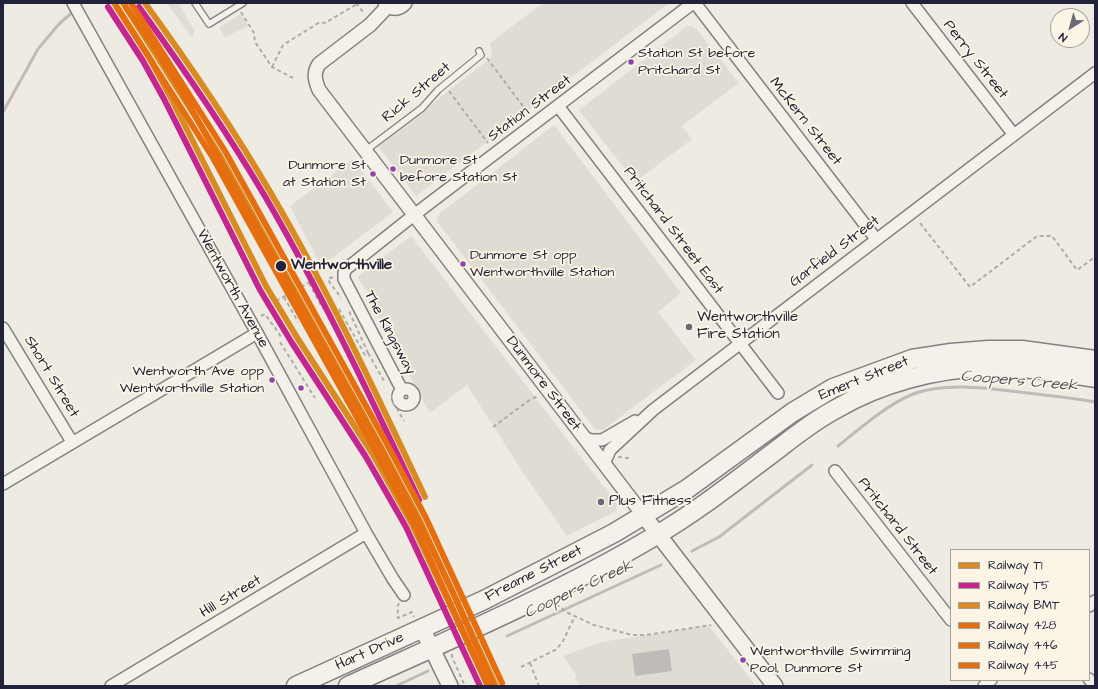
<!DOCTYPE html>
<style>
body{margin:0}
#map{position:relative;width:1098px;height:689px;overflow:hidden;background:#eeebe3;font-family:"Architects Daughter",sans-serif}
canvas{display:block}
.frame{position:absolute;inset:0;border:4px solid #22223b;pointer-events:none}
.legend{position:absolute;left:950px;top:549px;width:140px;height:132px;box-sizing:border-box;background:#fcf5e5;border:1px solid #a5a1a1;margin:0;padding:5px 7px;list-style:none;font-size:12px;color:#22223b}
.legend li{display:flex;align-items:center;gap:8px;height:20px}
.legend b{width:20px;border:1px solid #a5a1a1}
.north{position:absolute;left:1050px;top:8px;width:40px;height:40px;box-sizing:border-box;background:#fcf5e5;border:1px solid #a5a1a1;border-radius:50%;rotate:217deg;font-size:11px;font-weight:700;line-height:16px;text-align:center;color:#22223b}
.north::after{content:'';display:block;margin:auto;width:14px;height:18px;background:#696876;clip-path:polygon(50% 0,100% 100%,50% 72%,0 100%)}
</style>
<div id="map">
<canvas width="1098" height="689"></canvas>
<div class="frame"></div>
<ul class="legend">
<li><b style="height:5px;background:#d98b21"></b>Railway T1</li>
<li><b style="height:5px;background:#c4258f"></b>Railway T5</li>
<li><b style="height:5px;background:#d98b21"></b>Railway BMT</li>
<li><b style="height:5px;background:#e56e0f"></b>Railway 428</li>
<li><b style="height:5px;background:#e56e0f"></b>Railway 446</li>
<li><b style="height:5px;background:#e56e0f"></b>Railway 445</li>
</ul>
<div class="north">N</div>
</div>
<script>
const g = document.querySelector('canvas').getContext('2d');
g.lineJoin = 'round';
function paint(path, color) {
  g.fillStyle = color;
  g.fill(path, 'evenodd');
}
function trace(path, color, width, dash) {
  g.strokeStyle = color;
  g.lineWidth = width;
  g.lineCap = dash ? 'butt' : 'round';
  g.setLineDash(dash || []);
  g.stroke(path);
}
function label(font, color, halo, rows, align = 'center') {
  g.font = font + ' "Architects Daughter",sans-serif';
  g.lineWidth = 3.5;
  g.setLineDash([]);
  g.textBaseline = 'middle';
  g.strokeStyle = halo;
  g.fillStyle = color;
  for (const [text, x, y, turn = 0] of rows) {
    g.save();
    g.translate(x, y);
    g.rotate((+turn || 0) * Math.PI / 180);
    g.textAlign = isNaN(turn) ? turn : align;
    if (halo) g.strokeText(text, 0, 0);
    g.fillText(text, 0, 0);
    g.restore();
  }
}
paint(new Path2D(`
 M543 3H669L416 196 378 146 492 57 490 43Z
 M636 66 692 139 635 182 579 110Z
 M554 125 681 293 658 312 696 360 603 430 595 429 437 221 438 215Z
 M353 159 393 212 321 266 290 206Z
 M411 236 617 504 616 511 567 536 524 474 467 385 430 413 405 368 372 303V297L357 277Z`), '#e0dcd4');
paint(new Path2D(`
 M167 3H178L195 31 192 38Z
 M241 14 248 26 240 31 239 30 225 38 220 29V27Z
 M687 26H693L697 30 739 83 682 126 636 66Z
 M709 626 756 686H581L575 679 576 675 563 656 601 642Z`), '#e0dcd3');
paint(new Path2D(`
 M669 649 672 671 635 676 632 654Z`), '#c0bbb8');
trace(new Path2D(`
 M3 112 38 49 59 24 74 11
 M838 446C859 429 888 404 913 394 947 381 993 389 1028 393 1051 396 1073 398 1095 402
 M692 551 719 537 812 465
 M507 636 661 565
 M396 686 428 671`), '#c0bbb8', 3);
const service = new Path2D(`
 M195 3 209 24 243 3
 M365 151 422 108 438 90 481 55 479 51`);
const minor = new Path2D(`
 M73 3 257 333 366 533 393 579 404 595
 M695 3 876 239
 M912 3 1014 135
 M558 106 778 393
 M3 328 72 442
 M398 397a8 8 0 1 1 16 0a8 8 0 1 1-16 0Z
 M402 390 344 279V273L346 269 414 215 693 3
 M584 438 593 440H602L635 421
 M604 464 610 450 653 410 1095 73
 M835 471 951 620
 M3 484 257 333
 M1089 606 1095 601
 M1089 679 1095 686
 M111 686 366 533
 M984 686 991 680`);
const tertiary = new Path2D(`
 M385 3C391 10 399 10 405 3
 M388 6 370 25 319 64C313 73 315 80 319 90L644 516`);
const secondary = new Path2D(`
 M644 516 775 686
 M422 628 450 686`);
const trunk = new Path2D(`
 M296 686 484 600 614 533 687 489 793 412 833 388 912 359 951 353 988 350H1022L1095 360
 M348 686C451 639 557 594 655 536 698 511 738 479 778 449 796 435 815 420 836 409 880 383 937 368 987 367 1023 366 1060 372 1095 378`);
trace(service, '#828182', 8);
trace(minor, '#828182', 14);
trace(tertiary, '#828182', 16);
trace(secondary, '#828182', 18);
trace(trunk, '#828182', 21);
trace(new Path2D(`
 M356 3 363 12
 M241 12 254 33 255 42 272 67 293 78
 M487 58 528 113
 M272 67 283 45 320 22 325 23 357 4
 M449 91 488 143
 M920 223 970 287 1037 236H1052L1077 270 1095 257
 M309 283 323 309
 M301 287 316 278
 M284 297 298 322
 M276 301 292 292
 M339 309 365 355 368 353 349 311
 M261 316 265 314C270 322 276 328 281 337
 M280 342 315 398
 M368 353 384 381
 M392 395 393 402 404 421
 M493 427 531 399 538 396
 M618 457 629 458
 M399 603 397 608 398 611 397 615 398 618 412 612 414 617
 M556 604 568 613 594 625 632 635H646L711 625
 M452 654V657L465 686
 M530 663 539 686
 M521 667 555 650 562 643 575 616`), '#afadac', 2, [4, 3]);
trace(service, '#f4f1eb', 5.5);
trace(minor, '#f4f1eb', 11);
trace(tertiary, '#f4f1eb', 13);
trace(secondary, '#f4f1eb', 15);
trace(trunk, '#f4f1eb', 18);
trace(new Path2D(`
 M333 277 328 279C331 286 337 291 341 298`), '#afadac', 2, [4, 3]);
trace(new Path2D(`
 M114 3 149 57 170 96 266 286 298 339 372 453 412 524 488 686
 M145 3C190 65 233 128 272 195 329 292 377 395 425 497`), '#d98b21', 6);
trace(new Path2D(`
 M108 7 143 61 164 99 260 290 292 343 366 457 406 527 480 686
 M139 7C184 69 227 132 266 198 323 296 371 398 419 500`), '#c4258f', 6);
trace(new Path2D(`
 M123 3 219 154 381 447 420 521 496 686`), '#d98b21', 6);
trace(new Path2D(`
 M117 7 213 158 375 450 414 524 488 686`), '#e56e0f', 6);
trace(new Path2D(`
 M131 3 225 151 387 444 426 518 502 683`), '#e56e0f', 6);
trace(new Path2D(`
 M126 7 156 50 182 92 380 447 418 520 453 593 494 686`), '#e56e0f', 6);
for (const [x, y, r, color] of [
 [631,62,3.5,"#8e44ad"],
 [393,169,3.5,"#8e44ad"],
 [373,174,3.5,"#8e44ad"],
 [463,264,3.5,"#8e44ad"],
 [281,266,6,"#22223b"],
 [689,327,4,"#696876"],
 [272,380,3.5,"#8e44ad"],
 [301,388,3.5,"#8e44ad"],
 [601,502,4,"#696876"],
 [743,660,3.5,"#8e44ad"]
]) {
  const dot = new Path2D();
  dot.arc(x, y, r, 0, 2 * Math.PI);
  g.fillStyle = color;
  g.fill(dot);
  trace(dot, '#fcf5e5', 1.5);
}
label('14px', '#22223b', '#fcf5e5', [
 ["Station St before",638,54],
 ["Pritchard St",638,71],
 ["Dunmore St",400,161],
 ["before Station St",400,178],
 ["Dunmore St",366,166,"right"],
 ["at Station St",366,183,"right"],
 ["Dunmore St opp",470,256],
 ["Wentworthville Station",470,273],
 ["Wentworth Ave opp",264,372,"right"],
 ["Wentworthville Station",264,389,"right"],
 ["Wentworthville Swimming",750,652],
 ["Pool, Dunmore St",750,669]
], 'left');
label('15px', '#22223b', '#fcf5e5', [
 ["Perry Street",975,60,52],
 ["Rick Street",417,93,-40],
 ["Station Street",530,109,-37],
 ["McKern Street",805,122,52],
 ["Pritchard Street East",673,231,53],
 ["Garfield Street",835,252,-37],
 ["Wentworth Avenue",232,289,61],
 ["The Kingsway",389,333,62],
 ["Short Street",51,377,59],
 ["Emert Street",864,379,-22],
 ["Dunmore Street",543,384,53],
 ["Pritchard Street",897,527,52],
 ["Freame Street",534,574,-27],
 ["Hill Street",231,597,-31],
 ["Hart Drive",370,652,-24]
]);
label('bold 15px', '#22223b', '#fcf5e5', [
 ["Wentworthville",291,266]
], 'left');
label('15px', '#22223b', '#fcf5e5', [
 ["Wentworthville",697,318],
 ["Fire Station",697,335],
 ["Plus Fitness",609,502]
], 'left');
label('italic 16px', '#525160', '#fcf5e5', [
 ["Coopers Creek",1019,382,5],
 ["Coopers Creek",579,590,-25]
]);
</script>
